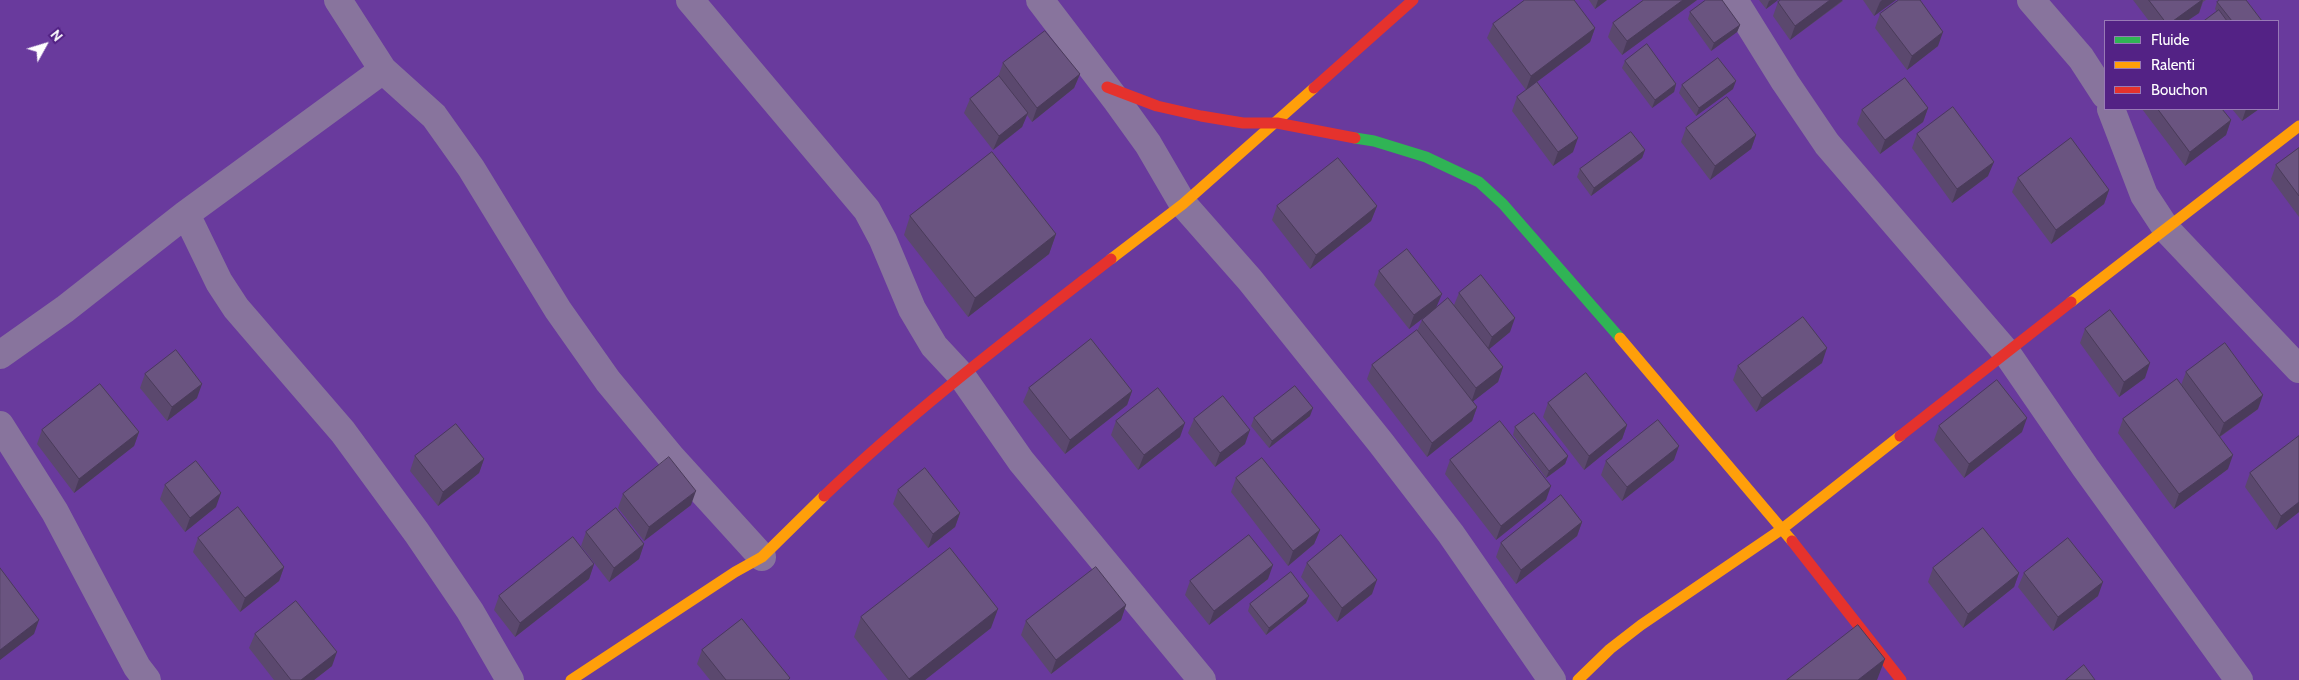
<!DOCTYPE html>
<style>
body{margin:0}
#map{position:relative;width:2299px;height:680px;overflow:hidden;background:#53386f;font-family:Cabin,sans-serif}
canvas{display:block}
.legend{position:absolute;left:2104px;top:20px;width:175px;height:90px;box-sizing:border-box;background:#532285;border:1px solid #987ab6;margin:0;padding:6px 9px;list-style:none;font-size:15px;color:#fff}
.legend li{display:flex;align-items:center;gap:10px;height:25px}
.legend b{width:25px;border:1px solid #987ab6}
.north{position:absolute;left:20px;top:20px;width:50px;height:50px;-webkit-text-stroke:4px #532285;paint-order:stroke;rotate:51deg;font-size:14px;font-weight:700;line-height:20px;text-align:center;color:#fff}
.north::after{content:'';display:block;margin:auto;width:18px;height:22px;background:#fff;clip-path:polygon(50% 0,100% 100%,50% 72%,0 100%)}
</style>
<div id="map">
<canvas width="2299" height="680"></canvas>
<ul class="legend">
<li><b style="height:6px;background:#30b455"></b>Fluide</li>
<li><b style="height:6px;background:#ff9f0a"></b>Ralenti</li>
<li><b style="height:6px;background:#e5322d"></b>Bouchon</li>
</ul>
<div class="north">N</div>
</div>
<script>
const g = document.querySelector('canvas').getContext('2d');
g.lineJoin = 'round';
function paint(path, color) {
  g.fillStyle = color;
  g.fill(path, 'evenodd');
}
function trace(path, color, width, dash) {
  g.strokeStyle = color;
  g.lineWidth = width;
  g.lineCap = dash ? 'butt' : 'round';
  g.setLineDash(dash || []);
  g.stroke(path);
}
paint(new Path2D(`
 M0 0H2299V680H0ZM2105 21H2278V109H2105Z`), '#693a9d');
trace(new Path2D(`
 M338 0 383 70 434 116 471 168 558 310 608 381 671 457 762 557
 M690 0 867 210 883 240 912 309 934 346 961 375 1021 461 1202 680
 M1040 0 1117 101 1148 144 1183 204 1250 280 1381 443 1451 534 1552 680
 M1734 0 1785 82 1827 144 2006 352 2085 467 2239 680
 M2031 0 2081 58 2105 95
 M2111 109 2144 195 2167 230 2299 369
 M186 214 219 282 236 308 343 432 417 533 470 611 510 680
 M0 355 65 309 186 214 383 70
 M0 425 55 512 137 667 147 680`), '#88749d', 28);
trace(new Path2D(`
 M1355 138 1374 141 1426 157 1479 182 1503 204 1620 338`), '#30b455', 11);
trace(new Path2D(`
 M1111 259 1183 204 1314 88
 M2071 302 2299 126
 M1620 338 1792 541
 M571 680 735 572 762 557 824 496
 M1578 680 1610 649 1641 625 1782 529 1900 436`), '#ff9f0a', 11);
trace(new Path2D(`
 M1107 87 1157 106 1201 116 1243 123H1277L1355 138
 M1314 88 1413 0
 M1900 436 2071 302
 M824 496C914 410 1013 335 1111 259
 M1792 541 1901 680`), '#e5322d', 11);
paint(new Path2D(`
 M1589 0H1607L1595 9Z
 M1644 0H1697L1622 55 1608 37 1613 23Z
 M1759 0H1778L1766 9Z
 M1863 0H1896L1874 16Z
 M2133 0H2206L2203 2 2199 13 2187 21H2149Z
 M1843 1 1790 40 1773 16 1778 2Z
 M2217 2 2262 21H2204L2217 12 2215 9Z
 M1690 12 1740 25 1737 32 1711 51 1688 19Z
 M1880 14 1938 46 1907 70 1875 28Z
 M1493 24 1595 28 1590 42 1526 90 1487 38Z
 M1625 61 1676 84 1674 92 1652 108 1622 68Z
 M1003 63 1080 74 1074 88 1032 122 1027 115 1022 127 993 150 964 113 970 99 998 77Z
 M1682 85 1733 89 1696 116 1679 93Z
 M1517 97 1573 152 1553 166 1512 111Z
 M1928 108 1923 122 1880 154 1857 124 1862 110Z
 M2142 109H2222L2231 120 2226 135 2185 166Z
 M2232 109H2259L2242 121Z
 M1686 128 1756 135 1751 149 1710 180 1681 142Z
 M1917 134 1988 176 1952 203 1912 148Z
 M2299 148V217L2271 179 2276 165Z
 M1645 150 1642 158 1591 196 1577 177 1580 169Z
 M2018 178 2109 190 2104 204 2051 244 2012 192Z
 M1277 206H1377L1371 221 1310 269 1272 220Z
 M910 216 1056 234 1049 254 968 317 904 235Z
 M1379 271 1437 308 1454 305 1459 293 1510 332 1489 349 1503 367 1498 382 1473 401 1477 407 1472 421 1427 457 1367 379 1372 365 1417 331 1422 320 1427 315 1409 329 1374 285Z
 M2085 329 2145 378 2119 397 2080 343Z
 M1822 363 1756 412 1733 380 1738 366Z
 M2186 372 2258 409 2220 437 2228 469 2174 509 2118 433 2123 419 2181 385Z
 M145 374 197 398 167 421 140 388Z
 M1029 388 1132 391 1127 405 1065 454 1023 402Z
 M1548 403 1627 425 1622 439 1584 470 1543 417Z
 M1310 416 1269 448 1251 426 1254 418Z
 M1194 419 1245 444 1215 467 1188 433Z
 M1116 421 1180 437 1138 470 1111 435Z
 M1939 426 2022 432 1964 478 1934 440Z
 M1515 427 1568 456 1565 464 1546 478 1513 435Z
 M42 430 139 432 134 446 74 493 37 444Z
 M415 456 484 459 479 473 438 506 410 471Z
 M1450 460 1546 500 1496 540 1445 474Z
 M1674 460 1622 501 1601 475 1606 461Z
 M2250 473 2299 512 2276 530 2245 487Z
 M1236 478 1320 530 1314 544 1288 566 1231 492Z
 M165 485 216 507 185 532 160 499Z
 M898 490 960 513 955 527 928 548 893 504Z
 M623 494 691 505 644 541 618 508Z
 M1582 522 1577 536 1516 584 1496 557 1501 543Z
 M586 532 644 544 639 559 609 582 581 546Z
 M198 538 284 567 279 581 240 612 193 552Z
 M1307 563 1372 594 1337 622 1301 577Z
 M594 564 589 579 515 637 494 610 499 596Z
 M1933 568 2019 573 2014 587 1963 628 1928 582Z
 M2024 573 2098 596 2053 631 2018 587Z
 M1268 579 1209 625 1185 595 1190 581Z
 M1306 603 1266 635 1248 611 1250 604Z
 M1126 605 1121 620 1051 674 1021 635 1026 621Z
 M861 617 991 628 925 680H888L854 637Z
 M255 634 332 666 314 680H274L249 648Z
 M702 650 790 678 789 680H710L697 664Z`), '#5b486e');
paint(new Path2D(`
 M1598 0H1607L1595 9Z
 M1683 0H1697L1622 55 1627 41Z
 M1771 0H1778L1766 9 1769 1Z
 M1830 0H1843L1790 40 1795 26Z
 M1882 0H1896L1874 16 1880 2Z
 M2202 0H2203L2199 13 2187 21H2173Z
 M1740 25 1737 32 1711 51 1714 43Z
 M1595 28 1590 42 1526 90 1531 76Z
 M1943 32 1938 46 1907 70 1912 56Z
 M1080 74 1074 88 1032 122 1037 108Z
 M1736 81 1733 89 1696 116 1699 108Z
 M1676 84 1674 92 1652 108 1655 100Z
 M1928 108 1923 122 1880 154 1885 140Z
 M2246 109H2259L2242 121Z
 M1028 113 1022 127 993 150 999 136Z
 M2231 120 2226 135 2185 166 2190 152Z
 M1756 135 1751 149 1710 180 1715 166Z
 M1578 138 1573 152 1553 166 1558 152Z
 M1645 150 1642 158 1591 196 1594 188Z
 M1994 162 1988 176 1952 203 1957 189Z
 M2109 190 2104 204 2051 244 2056 230Z
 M1377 206 1371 221 1310 269 1316 255Z
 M1056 234 1049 254 968 317 975 298Z
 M1442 294 1436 308 1409 329 1414 315Z
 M1515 318 1510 332 1487 351 1492 337Z
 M1827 348 1822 363 1756 412 1762 398Z
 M2150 363 2145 378 2119 397 2124 382Z
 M1503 367 1498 382 1471 403 1476 388Z
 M202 384 197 398 167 421 172 407Z
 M1132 391 1127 405 1065 454 1070 440Z
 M2263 395 2258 409 2219 437 2224 423Z
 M1477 407 1472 421 1427 457 1432 443Z
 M1313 408 1310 416 1269 448 1272 441Z
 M2027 418 2022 432 1964 478 1969 464Z
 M1185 423 1180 437 1138 470 1144 455Z
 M1627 425 1622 439 1584 470 1589 456Z
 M1250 430 1245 444 1215 467 1220 453Z
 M139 432 134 446 74 493 79 479Z
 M1679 446 1674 460 1622 501 1627 487Z
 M2233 455 2228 469 2174 509 2179 494Z
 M1568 456 1565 464 1546 478 1549 471Z
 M484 459 479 473 438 506 443 492Z
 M1551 486 1546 500 1496 540 1501 526Z
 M696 491 691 505 644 541 649 527Z
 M221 493 216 507 185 532 190 518Z
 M2299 502V512L2276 530 2281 516Z
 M960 513 955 527 928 548 933 534Z
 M1582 522 1577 536 1516 584 1521 570Z
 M1320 530 1314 544 1288 566 1293 551Z
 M644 544 639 559 609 582 614 568Z
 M594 564 589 579 515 637 520 623Z
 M1273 565 1268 579 1209 625 1214 611Z
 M284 567 279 581 240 612 245 598Z
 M2019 573 2014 587 1963 628 1968 614Z
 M1377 580 1372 594 1337 622 1342 608Z
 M2103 582 2098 596 2053 631 2058 617Z
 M1309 596 1306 603 1266 635 1269 628Z
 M1126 605 1121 620 1051 674 1056 660Z
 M998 609 991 628 925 680H909V679Z
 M39 620 34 634 0 660V650Z
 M337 652 332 666 314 680H301Z
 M1885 659 1877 680H1858Z`), '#4a3b5a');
const building = new Path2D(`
 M1525 0H1574L1595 28 1531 76 1493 24Z
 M1644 0H1683L1627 41 1613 23Z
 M1706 0H1722L1740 25 1714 43 1690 12Z
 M1781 0H1830L1795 26 1778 2Z
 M1899 0H1920L1943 32 1912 56 1880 14Z
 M2149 0H2202L2173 21H2165Z
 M2220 0H2246L2262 21H2232L2217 2Z
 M2219 10 2227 21H2204Z
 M1045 31 1080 74 1037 108 1003 63Z
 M1647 44 1676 84 1655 100 1625 61Z
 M1718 58 1736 81 1699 108 1682 85Z
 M999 76 1028 113 999 136 970 99Z
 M1905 78 1928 108 1885 140 1862 110Z
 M1537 82 1578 138 1558 152 1517 97Z
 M1727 97 1756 135 1715 166 1686 128Z
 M1953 107 1994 162 1957 189 1917 134Z
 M2158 109H2222L2231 120 2190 152Z
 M1631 132 1645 150 1594 188 1580 169Z
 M2071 138 2109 190 2056 230 2018 178Z
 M2299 148V196L2276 165Z
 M992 152 1056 234 975 298 910 216Z
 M1338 158 1377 206 1316 255 1277 206Z
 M1407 249 1442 294 1414 315 1379 271Z
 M1481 275 1515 318 1492 337 1459 293Z
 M1448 298 1503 367 1476 388 1422 320Z
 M2110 310 2150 363 2124 382 2085 329Z
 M1803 317 1827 348 1762 398 1738 366Z
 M1417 330 1477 407 1432 443 1372 365Z
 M1091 339 1132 391 1070 440 1029 388Z
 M2225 343 2263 395 2224 423 2186 372Z
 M176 350 202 384 172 407 145 374Z
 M1586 373 1627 425 1589 456 1548 403Z
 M2177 379 2233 455 2179 494 2123 419Z
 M1997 380 2027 418 1969 464 1939 426Z
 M100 384 139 432 79 479 42 430Z
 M1295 386 1313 408 1272 441 1254 418Z
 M1158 388 1185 423 1144 455 1116 421Z
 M1223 396 1250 430 1220 453 1194 419Z
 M1534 413 1568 456 1549 471 1515 427Z
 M1658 420 1679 446 1627 487 1606 461Z
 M1500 421 1551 486 1501 526 1450 460Z
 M456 424 484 459 443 492 415 456Z
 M2299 436V502L2281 516 2250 473Z
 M669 457 696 491 649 527 623 494Z
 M1262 458 1320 530 1293 551 1236 478Z
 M196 461 221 493 190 518 165 485Z
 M925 468 960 513 933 534 898 490Z
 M1561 495 1582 522 1521 570 1501 543Z
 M238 507 284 567 245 598 198 538Z
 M616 508 644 544 614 568 586 532Z
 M1983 528 2019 573 1968 614 1933 568Z
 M1249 535 1273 565 1214 611 1190 581Z
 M1341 535 1377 580 1342 608 1307 563Z
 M573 537 594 564 520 623 499 596Z
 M2068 538 2103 582 2058 617 2024 573Z
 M950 548 998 609 909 679 861 617Z
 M1096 567 1126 605 1056 660 1026 621Z
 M0 568 39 620 0 650Z
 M1291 572 1309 596 1269 628 1250 604Z
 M296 601 337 652 301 680H291L255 634Z
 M742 619 790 678 788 680H726L702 650Z
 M1858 625 1885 659 1858 680H1787Z
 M2084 665 2095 680H2066Z`);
paint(building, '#6a5480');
trace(building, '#4a3b5a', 1);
</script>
